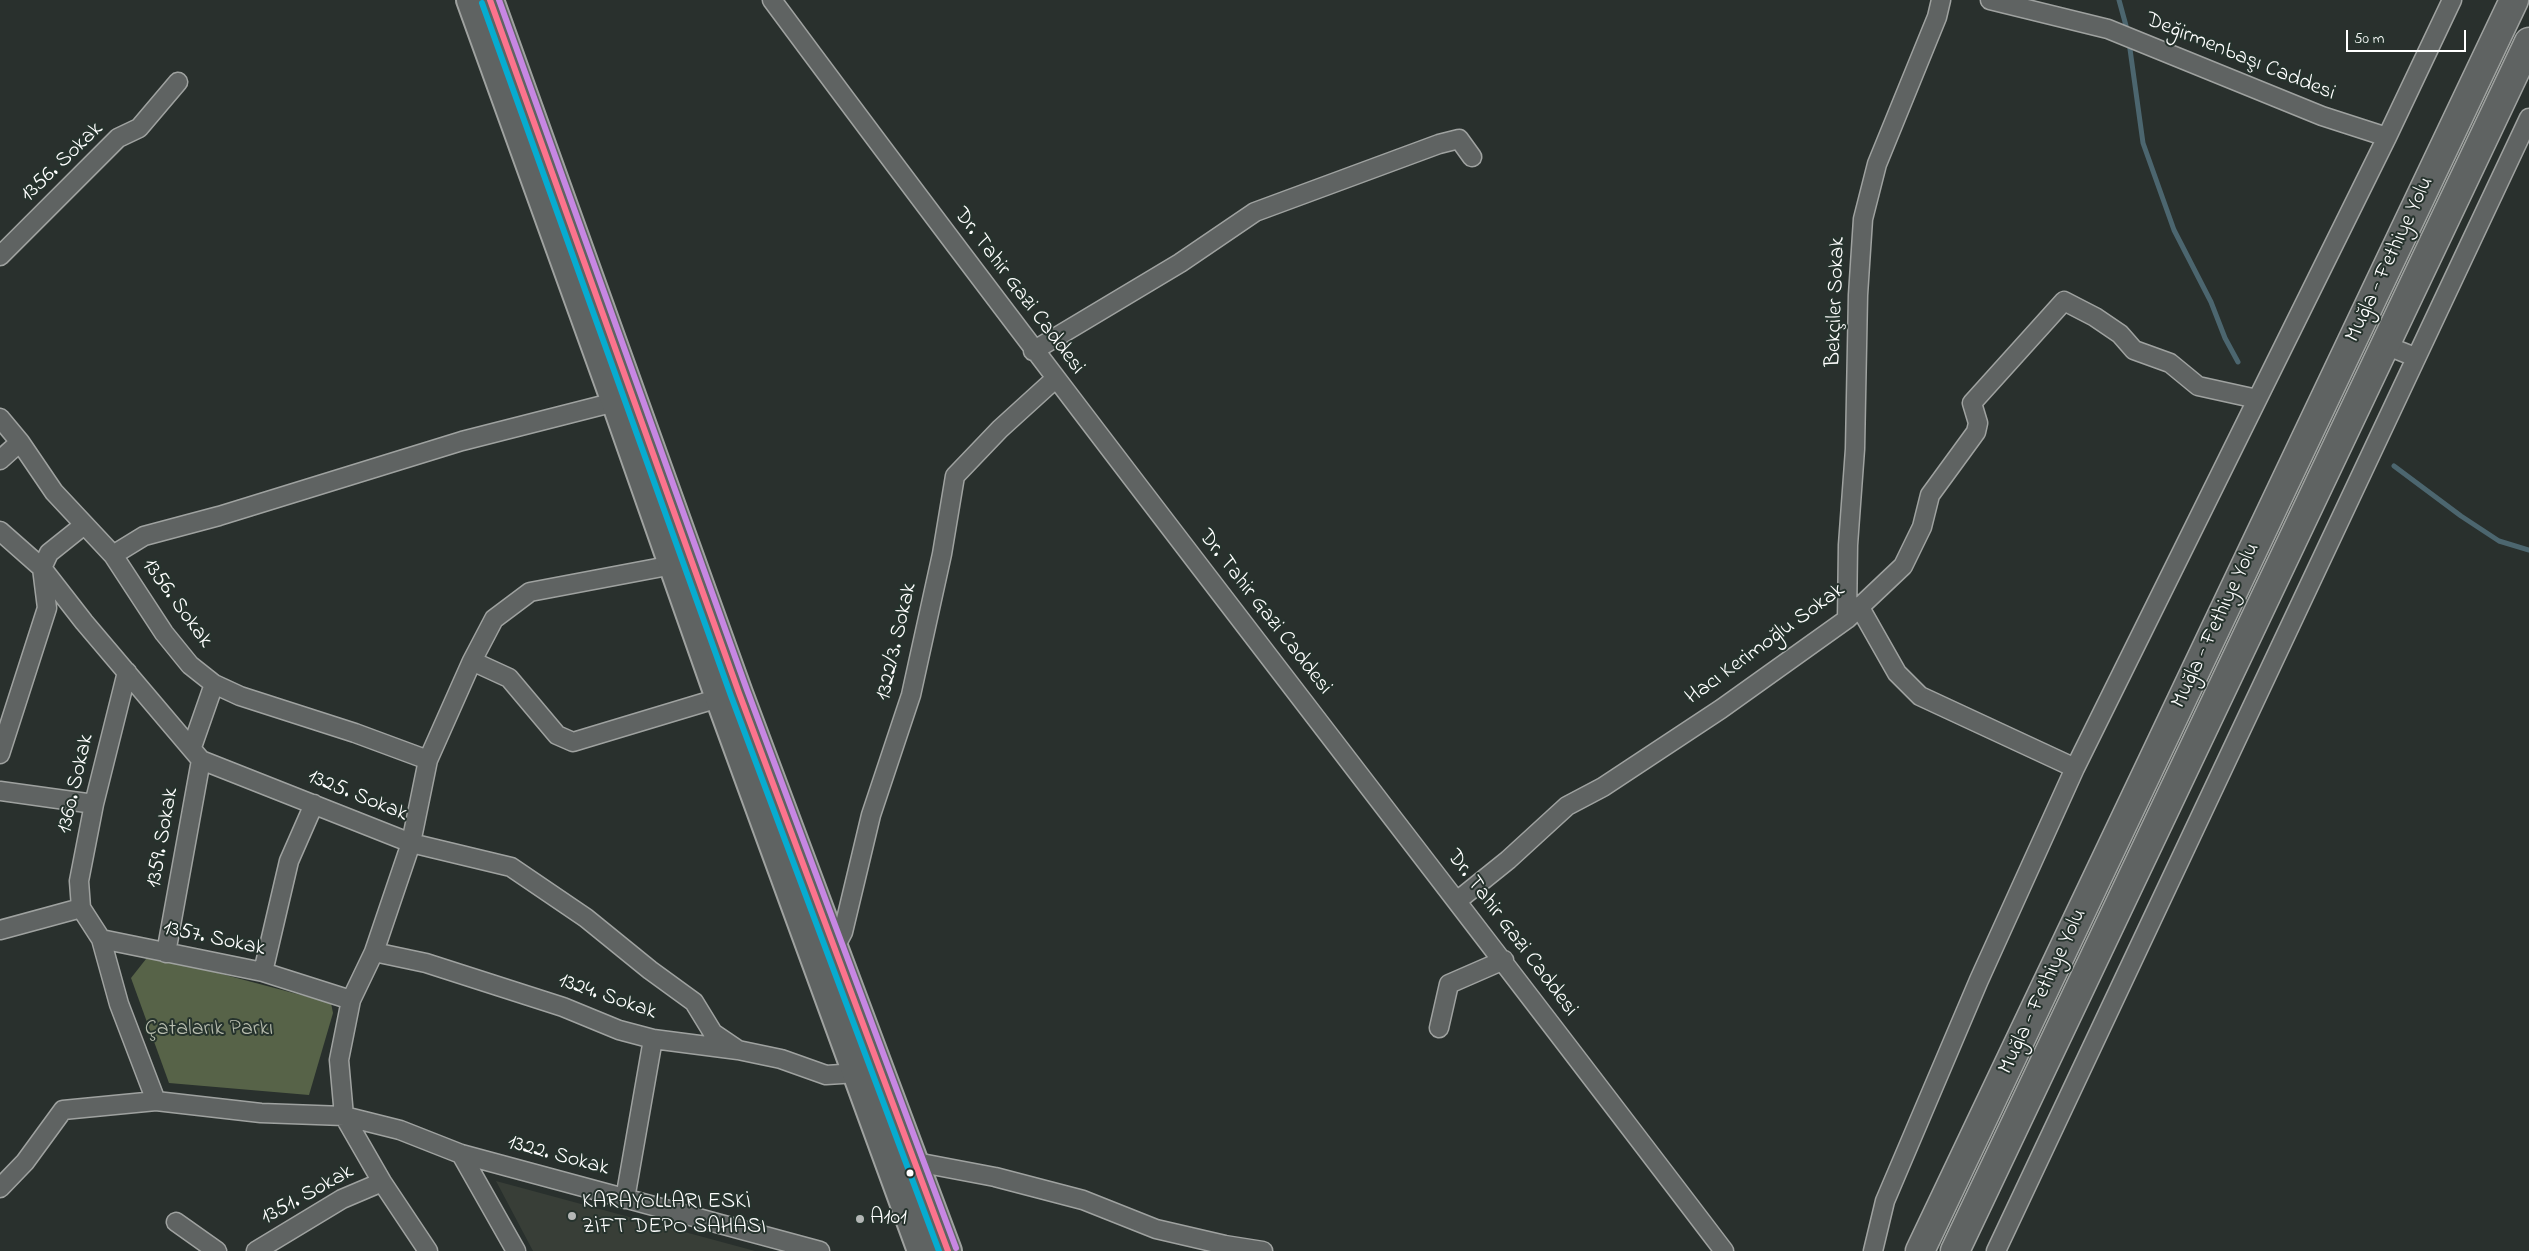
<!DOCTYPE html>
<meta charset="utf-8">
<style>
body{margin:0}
#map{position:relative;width:2529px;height:1251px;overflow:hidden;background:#29302d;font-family:"Indie Flower",sans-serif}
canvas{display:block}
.scale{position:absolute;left:2346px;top:30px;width:120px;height:22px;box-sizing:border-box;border:2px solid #fff;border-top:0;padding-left:6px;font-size:15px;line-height:18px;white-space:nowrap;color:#fff;-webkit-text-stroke:4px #26332d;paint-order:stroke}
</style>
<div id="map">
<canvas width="2529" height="1251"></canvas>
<div class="scale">50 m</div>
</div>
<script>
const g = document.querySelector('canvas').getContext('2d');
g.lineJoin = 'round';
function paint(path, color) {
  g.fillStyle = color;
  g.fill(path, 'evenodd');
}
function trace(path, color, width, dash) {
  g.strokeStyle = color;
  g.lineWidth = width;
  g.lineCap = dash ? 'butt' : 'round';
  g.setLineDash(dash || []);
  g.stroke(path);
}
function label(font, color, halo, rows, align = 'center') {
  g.font = font + ' "Indie Flower",sans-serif';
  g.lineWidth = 4;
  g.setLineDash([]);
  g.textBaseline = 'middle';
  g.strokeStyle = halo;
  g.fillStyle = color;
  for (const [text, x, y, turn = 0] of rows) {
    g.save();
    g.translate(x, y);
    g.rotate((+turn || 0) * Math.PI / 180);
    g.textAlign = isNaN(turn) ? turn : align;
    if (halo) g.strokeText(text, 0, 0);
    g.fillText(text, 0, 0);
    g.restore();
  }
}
paint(new Path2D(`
 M496 1181 755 1251H533Z`), '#383e37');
paint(new Path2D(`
 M154 956 331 1003 333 1013 309 1095 169 1083 131 978 146 959Z`), '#576348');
trace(new Path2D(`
 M2119 0 2128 33
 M2129 42 2143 143 2174 230 2211 302 2225 338 2238 362
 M2394 466 2461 516 2499 541 2529 550`), '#4c666f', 5);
const minor = new Path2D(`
 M772 0C1084 421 1407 834 1724 1251
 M1990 0 2108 29 2322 116 2387 137
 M0 256 118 138 139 128 178 82
 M2385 345 2415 357
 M1033 351 1180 263 1255 212 1439 144 1459 139 1472 157
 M0 418 20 442 54 492 113 555 164 633 190 665 214 684 240 696 355 733 428 760
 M0 460 20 442
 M0 531 42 568 84 622 201 760 411 843 511 867 586 918 650 970 694 1002 713 1033 738 1050
 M113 555 144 536 219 516 462 441 615 402
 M1859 606 1897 673 1920 696 2075 768
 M1847 619 1848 545 1855 449 1858 295 1863 219 1877 164 1937 17 1941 0
 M472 661 494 619 530 592 673 565
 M127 672 94 804 79 881 81 908 101 939 263 972 351 1000
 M192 747 214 684
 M0 754 47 608 42 568 49 553 84 525
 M0 791 94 804
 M1457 901 1508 860 1567 806 1603 787 1721 709 1847 619 1903 566 1922 527 1930 495 1976 432 1978 423 1972 403 2064 301 2095 317 2120 334 2134 350 2170 363 2198 386 2257 399
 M0 930 81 908
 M101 939 119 1004 156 1101
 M834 949 843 932 871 815 911 695 942 554 955 476 1000 429 1055 379
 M374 952 426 963 563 1007 619 1030 653 1039 738 1050 781 1059 826 1075 858 1073
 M166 953 201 760
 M263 972 289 861 314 804
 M1439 1028 1449 984 1504 960
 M461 1154 516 1251
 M916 1162 995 1177 1083 1200 1156 1229 1225 1245 1263 1251
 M0 1188 25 1162 63 1110 156 1101 261 1113 344 1116 400 1130 461 1154 820 1251
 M625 1199 653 1039
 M176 1222 217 1251
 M256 1251 342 1199 382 1182
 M428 1251 382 1182 344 1116 339 1060 351 1000 374 952 411 843 428 760 472 661 509 678 557 735 573 742 719 698
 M1873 1251 1885 1201 1979 980 2075 768 2387 137 2452 0
 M1996 1251 2529 118`);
const secondary = new Path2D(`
 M470 0 615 402 719 698 921 1251
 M490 0 739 693 948 1251`);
const trunk = new Path2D(`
 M1920 1251 2514 0
 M1955 1251 2529 42`);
trace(minor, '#9fa2a0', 21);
trace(secondary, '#9fa2a0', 30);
trace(trunk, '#9fa2a0', 31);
trace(minor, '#5f6362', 18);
trace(secondary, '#5f6362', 26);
trace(trunk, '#5f6362', 28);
trace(new Path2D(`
 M490 0 739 693 948 1251`), '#fc738d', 6);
trace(new Path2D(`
 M482 3 731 696 939 1251`), '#06acd0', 6);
trace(new Path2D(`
 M499 0 747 690 956 1248`), '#c787e3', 6);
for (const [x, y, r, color] of [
 [910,1173,4.5,"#fff"],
 [572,1216,5,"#b4b7b6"],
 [860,1219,5,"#b4b7b6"]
]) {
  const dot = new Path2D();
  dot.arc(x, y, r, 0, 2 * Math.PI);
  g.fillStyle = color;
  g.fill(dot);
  trace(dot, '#26332d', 2);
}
label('22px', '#fff', '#26332d', [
 ["Değirmenbaşı Caddesi",2240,58,22],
 ["1356. Sokak",63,163,-44],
 ["Muğla - Fethiye Yolu",2391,260,-65],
 ["Dr. Tahir Gazi Caddesi",1018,292,53],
 ["Bekçiler Sokak",1837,302,-88],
 ["1356. Sokak",176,604,54],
 ["Dr. Tahir Gazi Caddesi",1264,613,52],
 ["Muğla - Fethiye Yolu",2217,626,-65],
 ["1322/3. Sokak",898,642,-77],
 ["Hacı Kerimoğlu Sokak",1766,645,-36],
 ["1360. Sokak",77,784,-77],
 ["1325. Sokak",357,797,22],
 ["1359. Sokak",164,838,-80],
 ["Dr. Tahir Gazi Caddesi",1511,934,53],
 ["1357. Sokak",214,940,12],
 ["Muğla - Fethiye Yolu",2044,992,-65],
 ["1324. Sokak",607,998,19],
 ["1322. Sokak",558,1157,15],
 ["1351. Sokak",308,1196,-29]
]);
label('22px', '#b7bcae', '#26332d', [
 ["Çatalarık Parkı",209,1030]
]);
label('22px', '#fff', '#26332d', [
 ["KARAYOLLARI ESKİ",582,1203],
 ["ZİFT DEPO SAHASI",582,1228],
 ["A101",870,1219]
], 'left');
</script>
